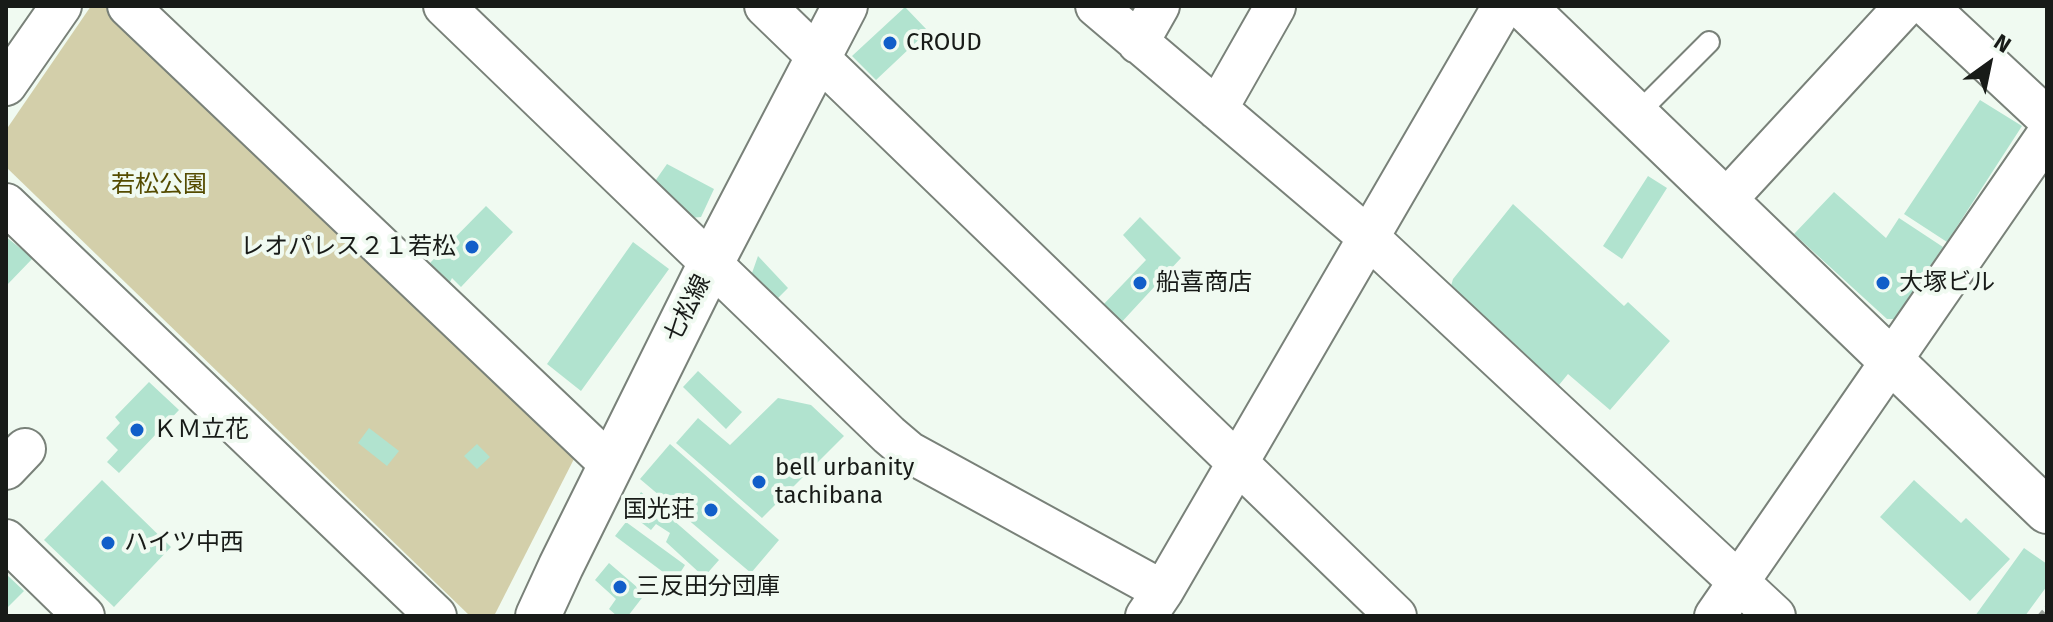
<!DOCTYPE html>
<meta charset="utf-8">
<style>
body{margin:0}
#map{position:relative;width:2053px;height:622px;overflow:hidden;background:#f0faf1;font-family:"Fira Sans",sans-serif}
canvas{display:block}
.frame{position:absolute;inset:0;border:8px solid #181b18;pointer-events:none}
.north{position:absolute;left:1949px;top:24px;width:80px;height:80px;-webkit-text-stroke:6px #f0faf1;paint-order:stroke;rotate:33deg;font-size:22px;font-weight:700;line-height:32px;text-align:center;color:#181b18}
.north::after{content:'';display:block;margin:auto;width:28px;height:36px;background:#181b18;clip-path:polygon(50% 0,100% 100%,50% 72%,0 100%)}
</style>
<div id="map">
<canvas width="2053" height="622"></canvas>
<div class="frame"></div>
<div class="north">N</div>
</div>
<script>
const g = document.querySelector('canvas').getContext('2d');
g.lineJoin = 'round';
function paint(path, color) {
  g.fillStyle = color;
  g.fill(path, 'evenodd');
}
function trace(path, color, width, dash) {
  g.strokeStyle = color;
  g.lineWidth = width;
  g.lineCap = dash ? 'butt' : 'round';
  g.setLineDash(dash || []);
  g.stroke(path);
}
function label(font, color, halo, rows, align = 'center') {
  g.font = font + ' "Fira Sans","Noto Sans JP",sans-serif';
  g.lineWidth = 8;
  g.setLineDash([]);
  g.textBaseline = 'middle';
  g.strokeStyle = halo;
  g.fillStyle = color;
  for (const [text, x, y, turn = 0] of rows) {
    g.save();
    g.translate(x, y);
    g.rotate((+turn || 0) * Math.PI / 180);
    g.textAlign = isNaN(turn) ? turn : align;
    if (halo) g.strokeText(text, 0, 0);
    g.fillText(text, 0, 0);
    g.restore();
  }
}
paint(new Path2D(`
 M91 6H109L575 457 494 616H470L6 167V130Z`), '#d3cfaa');
paint(new Path2D(`
 M905 7 928 31 876 80 852 56Z
 M1980 100 2022 126 1947 242 1904 214Z
 M667 164 714 189 701 217 690 218 653 184Z
 M1648 176 1667 188 1622 259 1603 246Z
 M1834 192 1886 238 1899 218 1943 247 1894 319H1887L1794 234Z
 M1513 204 1624 306 1628 302 1670 341 1610 410 1568 374 1559 385 1449 293 1453 279Z
 M486 206 513 232 461 287 452 278 450 282 430 263Z
 M1140 217 1181 258 1119 325 1101 307 1146 260 1123 235Z
 M6 237 33 258 6 286Z
 M633 242 669 269 581 391 547 364Z
 M758 256 788 288 777 299 752 273Z
 M698 371 742 412 726 429 683 387Z
 M149 382 179 410 119 473 107 462 118 450 106 438 120 423 115 417Z
 M778 398 811 405 844 436 762 518 676 443 698 418 730 445Z
 M369 428 399 451 387 466 358 443Z
 M477 444 490 457 477 469 464 456Z
 M670 444 779 540 751 573 640 479Z
 M102 480 171 547 114 607 44 540Z
 M1914 480 1961 523 1966 518 2010 559 1970 601 1880 517Z
 M641 492 719 560 704 577 666 542 670 533 656 524 651 530 629 513Z
 M626 522 685 565 675 581 615 536Z
 M2024 548 2047 564V586L2025 616H1975Z
 M609 563 645 594 628 616H617L609 609 616 599 595 580Z
 M6 574 24 591 6 609Z`), '#b1e3cf');
const lane = new Path2D(`
 M1636 115 1709 42`);
const street = new Path2D(`
 M128 6 611 465
 M444 6 889 435 909 452 1163 591
 M765 6 1396 616
 M1096 6 1368 237 1775 616
 M1927 6 2047 118
 M1138 43 1159 6
 M6 85 61 6
 M1217 109 1275 7
 M1725 201 1905 6
 M6 204 436 616
 M6 469 25 449
 M6 540 84 616
 M1146 616 1163 591 1503 6
 M1715 616 2047 135`);
const secondary = new Path2D(`
 M1523 6 2047 511
 M538 616 561 566 711 263 845 6`);
trace(lane, '#798179', 24);
trace(street, '#798179', 44);
trace(secondary, '#798179', 48);
trace(new Path2D(`
 M2040 616 2047 608`), '#9ca49d', 5, [6, 4]);
trace(lane, '#fff', 20);
trace(street, '#fff', 40);
trace(secondary, '#fff', 44);
for (const [x, y, r, color] of [
 [890,43,8,"#115ec9"],
 [472,247,8,"#115ec9"],
 [1140,283,8,"#115ec9"],
 [1883,283,8,"#115ec9"],
 [137,430,8,"#115ec9"],
 [759,482,8,"#115ec9"],
 [711,510,8,"#115ec9"],
 [108,543,8,"#115ec9"],
 [620,587,8,"#115ec9"]
]) {
  const dot = new Path2D();
  dot.arc(x, y, r, 0, 2 * Math.PI);
  g.fillStyle = color;
  g.fill(dot);
  trace(dot, '#f0faf1', 3);
}
label('24px', '#181b18', '#f0faf1', [
 ["CROUD",906,43],
 ["レオパレス２１若松",456,247,"right"],
 ["船喜商店",1156,283],
 ["大塚ビル",1899,283],
 ["ＫＭ立花",153,430],
 ["bell urbanity",775,468],
 ["tachibana",775,496],
 ["国光荘",695,510,"right"],
 ["ハイツ中西",124,543],
 ["三反田分団庫",636,587]
], 'left');
label('24px', '#544b00', '#f0faf1', [
 ["若松公園",159,185]
]);
label('24px', '#181b18', '#f0faf1', [
 ["七松線",688,309,-63]
]);
</script>
